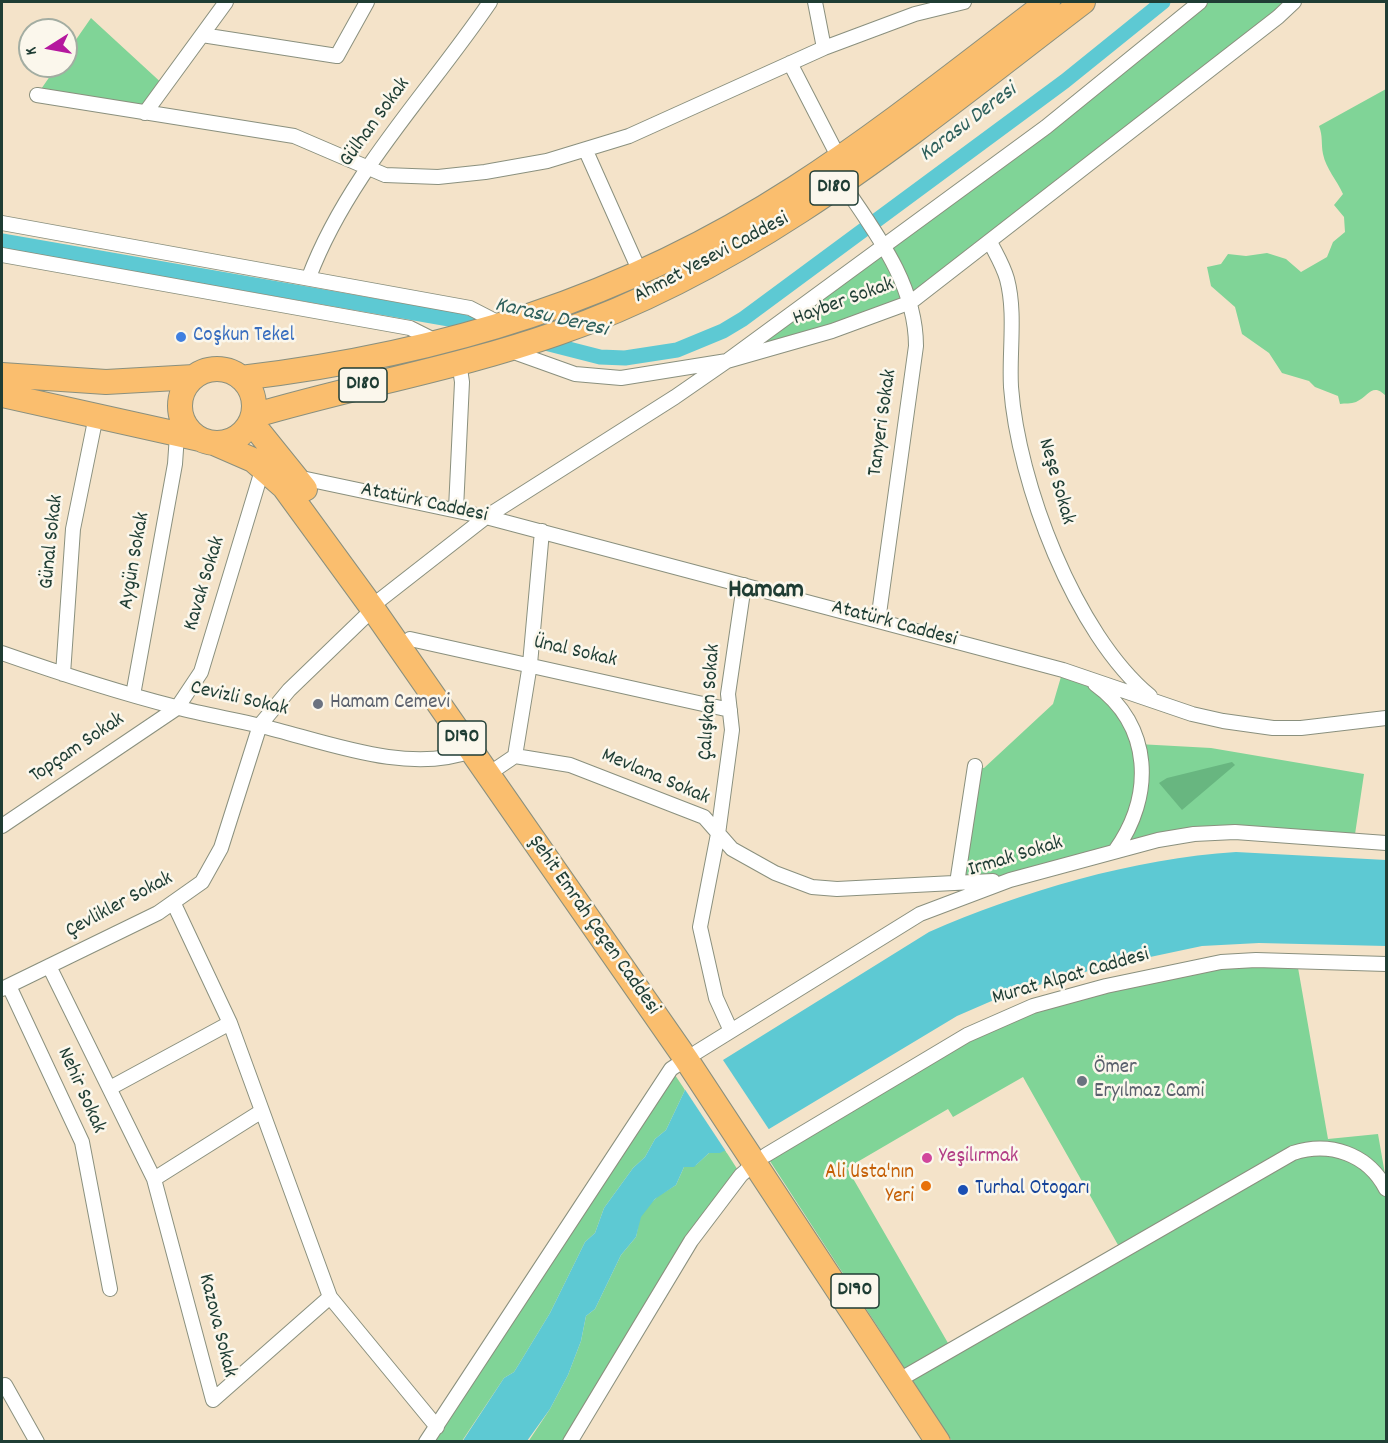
<!DOCTYPE html>
<meta charset="utf-8">
<style>
body{margin:0}
#map{position:relative;width:1388px;height:1443px;overflow:hidden;background:#f4e3c9;font-family:Dekko,sans-serif}
canvas{display:block}
.frame{position:absolute;inset:0;border:3px solid #1f3d34;pointer-events:none}
.north{position:absolute;left:18px;top:18px;width:60px;height:60px;box-sizing:border-box;background:#fbf7ec;border:2px solid #a3ada2;border-radius:50%;rotate:259deg;font-size:16px;font-weight:700;line-height:24px;text-align:center;color:#1f3d34}
.north::after{content:'';display:block;margin:auto;width:21px;height:27px;background:#b5179e;clip-path:polygon(50% 0,100% 100%,50% 72%,0 100%)}
</style>
<div id="map">
<canvas width="1388" height="1443"></canvas>
<div class="frame"></div>
<div class="north">K</div>
</div>
<script>
const g = document.querySelector('canvas').getContext('2d');
g.lineJoin = 'round';
function paint(path, color) {
  g.fillStyle = color;
  g.fill(path, 'evenodd');
}
function trace(path, color, width, dash) {
  g.strokeStyle = color;
  g.lineWidth = width;
  g.lineCap = dash ? 'butt' : 'round';
  g.setLineDash(dash || []);
  g.stroke(path);
}
function label(font, color, halo, rows, align = 'center') {
  g.font = font + ' Dekko,sans-serif';
  g.lineWidth = 5;
  g.setLineDash([]);
  g.textBaseline = 'middle';
  g.strokeStyle = halo;
  g.fillStyle = color;
  for (const [text, x, y, turn = 0] of rows) {
    g.save();
    g.translate(x, y);
    g.rotate((+turn || 0) * Math.PI / 180);
    g.textAlign = isNaN(turn) ? turn : align;
    if (halo) g.strokeText(text, 0, 0);
    g.fillText(text, 0, 0);
    g.restore();
  }
}
paint(new Path2D(`
 M1200 2H1294L911 302 727 361 789 318Z
 M91 18 166 87 145 113 37 95 57 66H66V54Z
 M1386 89V396C1372 382 1369 396 1356 402 1351 404 1345 403 1340 404L1338 396 1315 387 1309 381 1282 373 1269 353 1242 334 1235 307 1211 286 1207 267 1221 264 1228 254 1246 256 1267 253 1286 259 1301 272 1327 257 1333 242 1345 232 1344 217 1334 205 1343 194C1337 180 1326 169 1323 154 1321 144 1323 136 1319 126Z
 M1063 670 1104 690 1138 744 1211 748 1364 774 1354 841 1194 834 1010 880 957 883 975 767 984 768 1053 704Z
 M1297 962 1328 1139 1378 1134 1386 1180V1441H952L766 1155 985 1025 1183 968ZM1023 1077 1122 1252 952 1350 847 1168 948 1109 953 1117Z
 M671 1069 685 1090 666 1130 655 1139 645 1157 633 1168 604 1208 595 1233 585 1242 550 1313 519 1364 514 1372 504 1378 462 1441 426 1442Z
 M725 1150 741 1175 570 1441 528 1442 550 1409 568 1375 581 1341 586 1316 595 1309 621 1255 636 1237 640 1217 645 1209 658 1196 676 1185 684 1167 696 1165 709 1153Z`), '#80d497');
paint(new Path2D(`
 M1232 762 1235 765 1182 810 1159 783 1167 778Z`), '#68b680');
paint(new Path2D(`
 M1236 852 1386 860V946L1259 943 1202 946 1103 967 1010 993 957 1016 769 1129 720 1153H709L694 1167H684L676 1185 655 1199 641 1217 636 1237 621 1255 595 1309 586 1316 581 1341 568 1375 550 1409 527 1441 462 1442 504 1378 514 1372 519 1364 550 1313 585 1242 595 1233 604 1208 633 1168 645 1157 655 1139 666 1130 685 1090 723 1060 929 932C1020 892 1135 858 1236 852Z`), '#5dc9d3');
paint(new Path2D(`
 M721 1057 770 1131 727 1153 684 1088Z`), '#f4e3c9');
trace(new Path2D(`
 M2 241 455 320 600 357 625 358 677 350 723 331 743 319 1065 81 1163 2`), '#5dc9d3', 15);
const street = new Path2D(`
 M815 2 824 48
 M202 35 337 56 367 2
 M790 63 839 158
 M37 95 294 136 385 175 438 177 485 172 547 161 629 136 824 48 915 14 964 2
 M145 113 226 2
 M586 151 640 272
 M842 183C875 232 916 284 916 346L878 621
 M2 223 470 308 503 325
 M990 242C996 254 1003 265 1007 279 1016 313 1009 352 1011 387 1018 483 1075 634 1150 696
 M2 255 410 328 438 342
 M309 277C348 174 429 92 490 2
 M508 350 575 374 621 378 727 361 1046 127 1200 2
 M297 477 486 517 1063 670 1192 714 1223 721 1273 728H1301L1386 718
 M456 509 462 382 459 362
 M381 599 486 517 675 397 727 361 832 331 911 302 1278 17 1294 2
 M410 639 730 710
 M2 653C59 673 117 692 176 707 204 715 233 719 261 726 324 741 407 775 471 751
 M63 674 73 529 96 416
 M1095 684C1153 726 1154 796 1115 851
 M133 695 175 464 177 435
 M515 756 530 664 542 531
 M487 775 515 756 570 765 704 817 732 849 775 873 812 887 837 889 993 881
 M2 826 177 708 201 672 263 467
 M957 883 975 766
 M174 904 230 1023 330 1297
 M49 966 154 1179 213 1400 330 1297 437 1427
 M9 986 82 1142 110 1289
 M2 989 158 913 202 882 221 848 260 725 289 690 373 609
 M731 1031 716 998 700 927 718 834 732 730 728 694 744 585
 M697 1052 920 914 1010 880 1158 840 1194 834 1235 832 1386 843
 M110 1088 230 1023
 M766 1155 967 1035 1033 1006 1106 986 1221 962 1256 960 1386 964
 M154 1179 262 1111
 M899 1380 1293 1153C1330 1141 1368 1154 1386 1189
 M5 1385 37 1442
 M426 1442 671 1069 686 1059
 M570 1442 691 1241 741 1175 756 1162`);
const highway = new Path2D(`
 M180 406a37 37 0 1 1 74 0a37 37 0 1 1-74 0Z
 M2 375 106 382 194 377
 M241 378C444 354 623 299 795 188 883 131 965 65 1048 2
 M2 395 200 439
 M253 416C354 386 459 368 558 333 756 265 919 127 1083 2
 M251 422 305 489
 M214 443 253 460 284 487 373 609 686 1059 938 1442`);
trace(street, '#8a907e', 16);
trace(highway, '#8a907e', 26);
trace(street, '#fff', 14);
trace(highway, '#fabe6e', 24);
for (const [x, y, r, color] of [
 [181,337,6,"#3f7fe0"],
 [318,704,6,"#6b7280"],
 [1082,1081,6,"#6b7280"],
 [927,1158,6,"#d1479c"],
 [926,1186,6,"#e8710a"],
 [963,1190,6,"#1a4fb4"]
]) {
  const dot = new Path2D();
  dot.arc(x, y, r, 0, 2 * Math.PI);
  g.fillStyle = color;
  g.fill(dot);
  trace(dot, '#fbf7ec', 2);
}
for (const [x, y, w] of [
 [834,188,48],
 [363,385,48],
 [462,738,48],
 [855,1291,48]
]) {
  const box = new Path2D();
  box.roundRect(x - w / 2, y - 17, w, 34, 4.5);
  g.fillStyle = '#fbf7ec';
  g.fill(box);
  trace(box, '#1f3d34', 1.5);
}
label('bold 20px', '#1f3d34', null, [
 ["D180",834,188],
 ["D180",363,385],
 ["D190",462,738],
 ["D190",855,1291]
]);
label('21px', '#1f3d34', '#fbf7ec', [
 ["Gülhan Sokak",376,123,-54],
 ["Ahmet Yesevi Caddesi",712,259,-28],
 ["Hayber Sokak",844,303,-20],
 ["Tanyeri Sokak",884,423,-82],
 ["Neşe Sokak",1055,482,74],
 ["Atatürk Caddesi",424,504,12],
 ["Günal Sokak",53,542,-84],
 ["Aygün Sokak",136,561,-80],
 ["Kavak Sokak",206,584,-73],
 ["Atatürk Caddesi",894,625,15],
 ["Ünal Sokak",575,653,13],
 ["Cevizli Sokak",239,700,13],
 ["Çalışkan Sokak",711,702,-86],
 ["Topçam Sokak",78,749,-34],
 ["Mevlana Sokak",655,778,23],
 ["Irmak Sokak",1016,858,-17],
 ["Çevlikler Sokak",120,906,-28],
 ["Şehit Emrah Çeçen Caddesi",593,926,55],
 ["Murat Alpat Caddesi",1071,978,-16],
 ["Nehir Sokak",80,1091,66],
 ["Kazova Sokak",216,1326,76]
]);
label('21px', '#366cbe', '#fbf7ec', [
 ["Coşkun Tekel",193,337]
], 'left');
label('21px', '#5b616d', '#fbf7ec', [
 ["Hamam Cemevi",330,704],
 ["Ömer",1094,1069],
 ["Eryılmaz Cami",1094,1093]
], 'left');
label('21px', '#b23c85', '#fbf7ec', [
 ["Yeşilırmak",939,1158]
], 'left');
label('21px', '#c56008', '#fbf7ec', [
 ["Ali Usta'nın",914,1174],
 ["Yeri",914,1198]
], 'right');
label('21px', '#164399', '#fbf7ec', [
 ["Turhal Otogarı",975,1190]
], 'left');
label('italic 22px', '#2e605c', '#fbf7ec', [
 ["Karasu Deresi",969,124,-37],
 ["Karasu Deresi",551,319,13]
]);
label('bold 27px', '#1f3d34', '#fbf7ec', [
 ["Hamam",766,592]
]);
</script>
